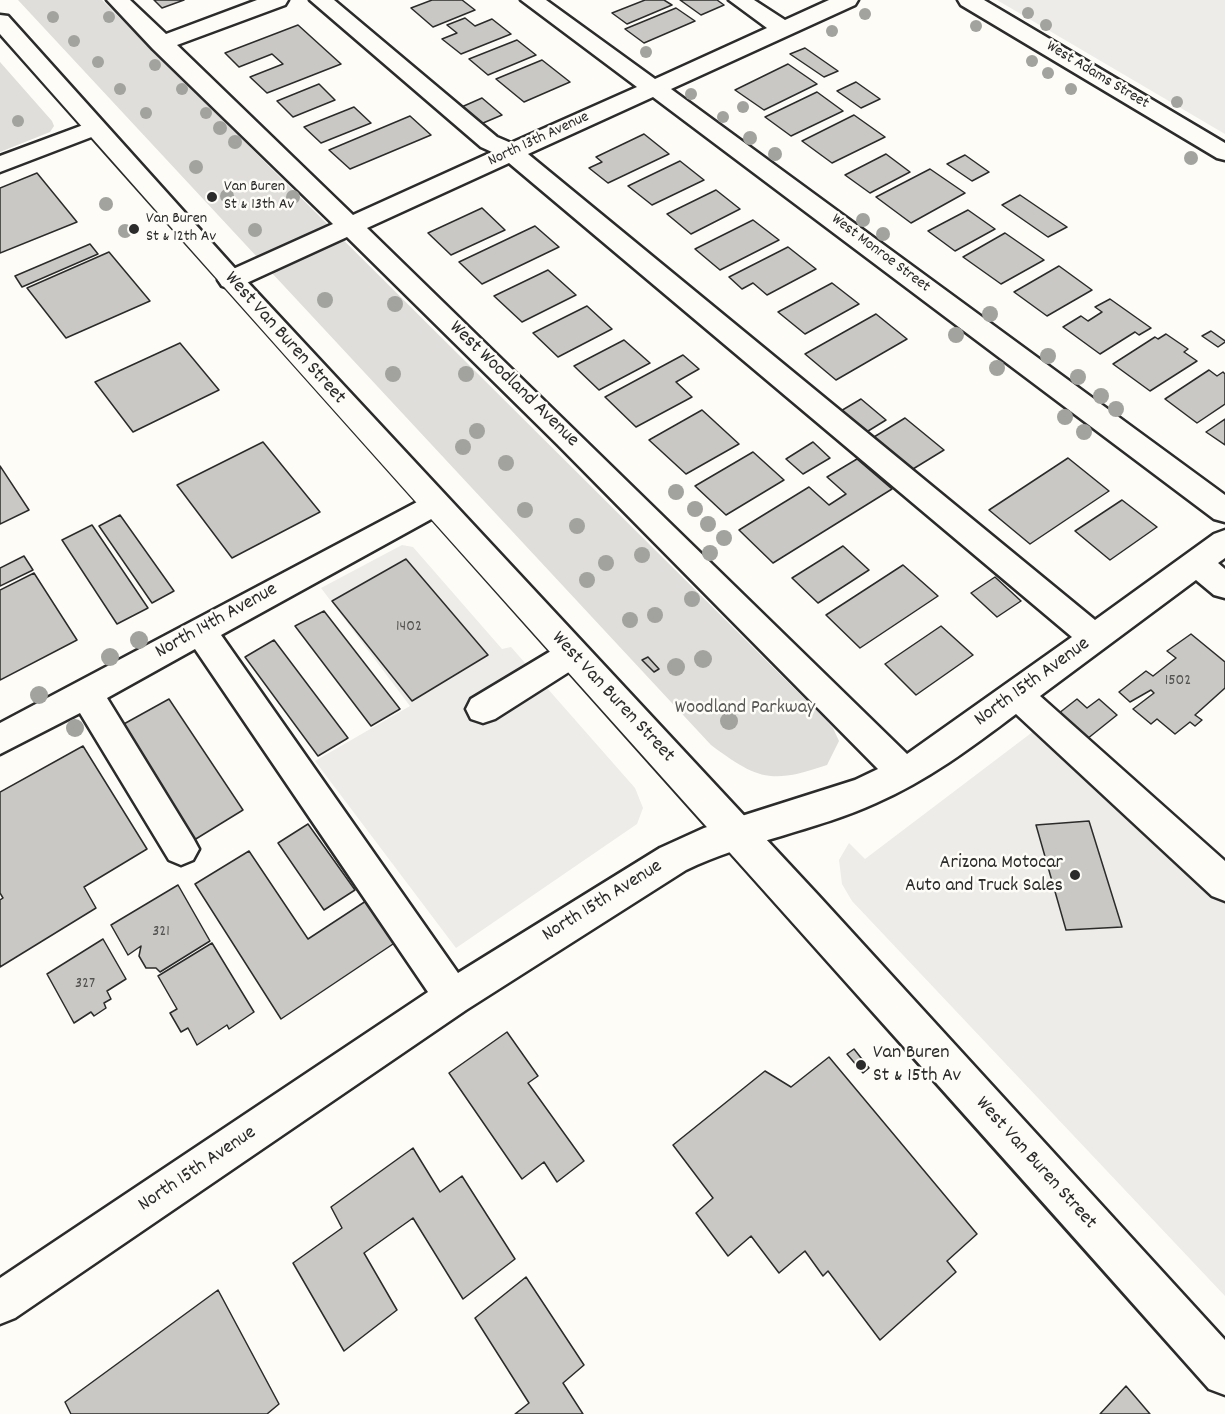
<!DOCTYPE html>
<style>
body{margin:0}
canvas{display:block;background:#fdfcf7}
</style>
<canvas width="1225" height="1414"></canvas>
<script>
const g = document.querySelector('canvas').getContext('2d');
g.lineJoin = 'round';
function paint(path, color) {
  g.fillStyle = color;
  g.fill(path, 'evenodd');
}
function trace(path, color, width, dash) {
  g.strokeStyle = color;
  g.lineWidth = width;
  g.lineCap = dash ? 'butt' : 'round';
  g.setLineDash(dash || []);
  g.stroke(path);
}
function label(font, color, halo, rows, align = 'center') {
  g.font = font + ' Dekko,sans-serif';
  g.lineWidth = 5;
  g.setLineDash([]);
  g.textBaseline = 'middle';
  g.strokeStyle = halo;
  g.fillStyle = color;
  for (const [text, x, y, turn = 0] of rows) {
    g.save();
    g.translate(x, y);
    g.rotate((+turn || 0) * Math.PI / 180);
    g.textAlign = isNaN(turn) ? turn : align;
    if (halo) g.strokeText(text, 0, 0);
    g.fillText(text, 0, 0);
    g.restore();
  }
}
paint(new Path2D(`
 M997 0H1225V134Z
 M402 545 413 547 502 649 511 647 635 788 643 808 637 824 456 948 315 761 410 706 321 588Z
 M1051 718 1225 874V1296L852 901 842 884 839 860 849 843 865 859Z`), '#edece8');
paint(new Path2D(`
 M18 0H102L820 714 833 728 839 741 827 765C771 784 758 780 711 745Z
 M0 62 52 121 54 126 50 132 0 152Z`), '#dfdeda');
const building = new Path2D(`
 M154 0H184L162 8Z
 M432 0H462L475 10 433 27 411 8Z
 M645 0H664L672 5 627 24 612 13Z
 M680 0H717L724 5 701 15Z
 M676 8 695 21 644 43 625 29Z
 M465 18 475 26 492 19 511 34 461 54 442 39 457 33 447 25Z
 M298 25 341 64 267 93 250 77 283 64 272 54 239 67 225 53Z
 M517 40 536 55 488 75 469 59Z
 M805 48 838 71 824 77 790 54Z
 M542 60 570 82 524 102 496 79Z
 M788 64 817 84 764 110 735 90Z
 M856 82 880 99 861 108 837 91Z
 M319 84 335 100 293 117 277 101Z
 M817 92 843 111 791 136 765 117Z
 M482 98 502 115 476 126 457 109Z
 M354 107 371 123 321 143 304 127Z
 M854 115 885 137 832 163 802 141Z
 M410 116 431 135 350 169 329 150Z
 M644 134 669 154 608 183 589 168 602 162 596 157Z
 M886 154 910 172 870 193 845 175Z
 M965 155 989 172 972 181 947 164Z
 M680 161 704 180 652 205 628 186Z
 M930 169 965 193 911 223 876 197Z
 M37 173 77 222 0 253V188Z
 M716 190 740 209 691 234 667 214Z
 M1020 195 1067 227 1048 237 1002 205Z
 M482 208 505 230 451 255 428 233Z
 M968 210 995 229 955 251 928 231Z
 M753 220 779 240 720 270 695 249Z
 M535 226 559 247 482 284 459 262Z
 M1005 233 1044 260 1001 284 963 257Z
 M90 244 98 254 22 287 15 276Z
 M788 247 816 269 767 295 753 283 742 289 729 277Z
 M109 252 150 301 66 338 27 288Z
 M1059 266 1092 290 1047 316 1014 292Z
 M548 270 576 295 522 322 494 296Z
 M832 283 859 304 805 334 778 312Z
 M1110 299 1151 328 1139 335 1135 332 1100 354 1063 327 1081 316 1088 321 1102 312 1095 307Z
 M587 306 612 329 558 357 533 333Z
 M876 314 907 339 836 380 805 354Z
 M1211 331 1225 341V342L1218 347 1202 336Z
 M1166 334 1188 349 1184 352 1197 361 1150 391 1113 364 1155 337 1158 339Z
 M624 340 650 363 599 390 574 366Z
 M180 343 219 390 133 432 95 382Z
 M683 355 699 369 676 382 692 397 636 427 605 397Z
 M1209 370 1217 376 1223 372 1225 374V404L1197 423 1165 399Z
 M861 399 886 420 860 436 834 415Z
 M702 410 739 444 686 474 649 440Z
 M905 418 944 450 913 469 874 437Z
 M1225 419V445L1206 432Z
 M263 442 320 512 232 558 177 485Z
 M813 442 830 458 803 474 786 459Z
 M753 452 784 480 726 515 695 486Z
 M1068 458 1109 491 1030 544 989 510Z
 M857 459 892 489 773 563 739 530 809 487 829 505 846 494 827 477Z
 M0 466 29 510 0 524Z
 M1122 500 1157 527 1110 560 1075 531Z
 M120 515 174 591 152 603 99 526Z
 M92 525 148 608 117 624 62 540Z
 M843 546 869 570 818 603 792 578Z
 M24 556 33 570 0 586V568Z
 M406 559 488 655 412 701 332 601Z
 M903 565 938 596 860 648 826 615Z
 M34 573 77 640 0 680V590Z
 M995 577 1021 601 997 617 971 593Z
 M324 611 400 709 371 726 295 626Z
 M941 626 973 655 916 695 885 664Z
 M1191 634 1225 662V688L1195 715 1202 720 1195 726 1190 722 1175 734 1157 719 1151 724 1133 709 1154 693 1151 690 1130 702 1119 692 1146 671 1153 676 1176 658 1167 651Z
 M274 640 348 738 318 756 245 657Z
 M648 657 659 669 654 672 642 660Z
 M169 699 243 810 186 845 113 730Z
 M1077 699 1087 708 1099 699 1117 715 1082 743 1054 717Z
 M83 746 147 849 84 887 96 908 0 967V900L3 898 0 893V792Z
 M1089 821 1122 927 1066 930 1036 825Z
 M308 824 355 890 324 910 278 843Z
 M249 851 308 939 366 901 396 942 281 1019 195 884Z
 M178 885 210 941 160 972 156 968H146L139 956 141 946 128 955 111 925Z
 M103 939 126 979 107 991 111 999 104 1003 106 1008 94 1016 91 1012 74 1023 47 974Z
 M212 943 254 1012 229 1029 227 1025 197 1045 188 1028 181 1032 170 1013 177 1009 158 976Z
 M507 1032 538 1076 528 1083 584 1161 557 1182 544 1162 522 1179 449 1073Z
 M854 1049 869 1068 863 1073 847 1054Z
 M829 1057 977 1234 947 1261 956 1272 880 1340 828 1271 823 1276 805 1251 779 1273 751 1236 728 1256 696 1213 713 1198 673 1145 765 1071 791 1087Z
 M413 1148 440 1192 462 1176 515 1259 463 1299 413 1218 364 1253 397 1310 344 1351 293 1263 342 1228 331 1207Z
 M526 1277 584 1365 563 1383 583 1414H515L529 1403 475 1318Z
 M218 1290 279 1404 267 1414H71L65 1402Z
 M1126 1386 1150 1414H1100Z`);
paint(building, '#c9c8c4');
trace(building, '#2b2b2b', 1.5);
const minor = new Path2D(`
 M107 0H130L166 34 257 0H288L285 5 177 45 353 215 492 152 481 147 310 0H334L497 137 511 143 637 87 521 0H546L655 79 767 28 729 0H754L785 20 829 0H858L855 5 671 89 1225 495V522L1214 519 653 97 528 154 1095 620 1214 534 1225 530V558L1218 563 1225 569V598L1214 595 1196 580 1040 696 1225 861V901L1212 896 1016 714C971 748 928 780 876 803 815 831 746 841 686 870L466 1010 15 1318 0 1324V1278L428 992 195 649 107 698 193 838 199 849 193 860 181 865 169 860 80 713 0 754V723L434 493 444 496 449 504 444 512 221 635 458 973 660 848 704 828 855 780 878 769 557 444 347 237 240 286 231 289 222 286 218 280 222 274 333 224 153 49ZM509 163 1072 637 907 754 367 228Z
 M958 0H984L1225 143V160L1217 158 961 5Z
 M94 121 102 123 106 128 102 133 0 172V156Z
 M572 641 583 645 588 654 583 663 495 719 483 723 471 719 466 709 471 699 561 645Z`);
const major = new Path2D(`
 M0 15 8 16 240 274 818 895 1225 1340V1395L1209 1389C807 936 400 488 0 34Z`);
trace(minor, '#2b2b2b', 5);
trace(major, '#2b2b2b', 5);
paint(minor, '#fdfcf7');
paint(major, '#fdfcf7');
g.fillStyle = '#a2a29f';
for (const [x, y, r] of [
 [1028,13,6],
 [865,14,6],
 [53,17,6],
 [109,17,6],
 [1046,25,6],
 [976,26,6],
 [832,31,6],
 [74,41,6],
 [646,52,6],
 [1032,61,6],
 [98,62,6],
 [155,65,6],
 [1048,73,6],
 [120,89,6],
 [182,89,6],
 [1071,89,6],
 [691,94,6],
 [1177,102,6],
 [743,107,6],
 [146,113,6],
 [206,113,6],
 [723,117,6],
 [18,121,6],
 [220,128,7],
 [750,138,7],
 [235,142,7],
 [775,154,7],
 [1191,158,7],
 [196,167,7],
 [227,196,7],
 [293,197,7],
 [106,204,7],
 [863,220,7],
 [255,230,7],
 [125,231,7],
 [883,234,7],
 [325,300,8],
 [395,304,8],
 [990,314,8],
 [956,335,8],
 [1048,356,8],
 [997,368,8],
 [393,374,8],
 [466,374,8],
 [1078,377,8],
 [1101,396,8],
 [1116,409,8],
 [1065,417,8],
 [477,431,8],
 [1084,432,8],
 [463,447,8],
 [506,463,8],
 [676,492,8],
 [695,509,8],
 [525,510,8],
 [708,524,8],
 [577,526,8],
 [724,538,8],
 [710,553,8],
 [642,555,8],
 [606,563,8],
 [587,580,8],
 [692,599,8],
 [655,615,8],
 [630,620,8],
 [139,640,9],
 [110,657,9],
 [703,659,9],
 [676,667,9],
 [39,695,9],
 [729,721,9],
 [75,728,9]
]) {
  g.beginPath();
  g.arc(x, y, r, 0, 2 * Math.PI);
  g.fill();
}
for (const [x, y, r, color] of [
 [212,197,6,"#2b2b2b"],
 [134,229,6,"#2b2b2b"],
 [1075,875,6,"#2b2b2b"],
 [861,1065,6,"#2b2b2b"]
]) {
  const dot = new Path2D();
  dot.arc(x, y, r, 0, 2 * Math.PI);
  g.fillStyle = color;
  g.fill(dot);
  trace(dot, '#fdfcf7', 2);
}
label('16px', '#2b2b2b', '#fdfcf7', [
 ["West Adams Street",1097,76,31],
 ["North 13th Avenue",539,140,-25],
 ["West Monroe Street",880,254,37]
]);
label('16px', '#2b2b2b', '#fdfcf7', [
 ["Van Buren",224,188],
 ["St & 13th Av",224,206],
 ["Van Buren",146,220],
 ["St & 12th Av",146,238]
], 'left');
label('16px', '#525251', null, [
 ["1402",409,628],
 ["1502",1178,682],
 ["321",161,933],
 ["327",85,985]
]);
label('20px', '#2b2b2b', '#fdfcf7', [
 ["West Van Buren Street",284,339,48],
 ["West Woodland Avenue",513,385,44],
 ["North 14th Avenue",217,622,-29],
 ["North 15th Avenue",1033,683,-36],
 ["West Van Buren Street",612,698,47],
 ["North 15th Avenue",603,902,-32],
 ["West Van Buren Street",1035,1164,48],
 ["North 15th Avenue",198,1170,-34]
]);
label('20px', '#585857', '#fdfcf7', [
 ["Woodland Parkway",745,709]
]);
label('20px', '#2b2b2b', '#fdfcf7', [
 ["Arizona Motocar",1063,864],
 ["Auto and Truck Sales",1063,887],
 ["Van Buren",873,1054,"left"],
 ["St & 15th Av",873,1077,"left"]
], 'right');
</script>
